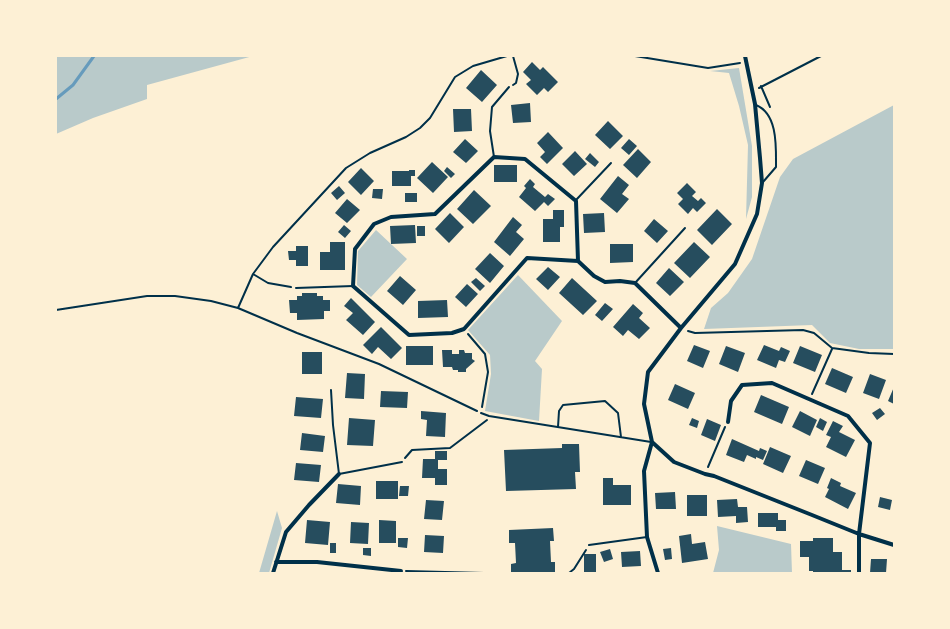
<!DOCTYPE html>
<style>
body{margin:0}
#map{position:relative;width:950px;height:629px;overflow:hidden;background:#fdf0d5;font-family:"Nunito Sans",sans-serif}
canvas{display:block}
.frame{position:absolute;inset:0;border:57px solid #fdf0d5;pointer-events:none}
</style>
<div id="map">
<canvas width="950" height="629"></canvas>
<div class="frame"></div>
</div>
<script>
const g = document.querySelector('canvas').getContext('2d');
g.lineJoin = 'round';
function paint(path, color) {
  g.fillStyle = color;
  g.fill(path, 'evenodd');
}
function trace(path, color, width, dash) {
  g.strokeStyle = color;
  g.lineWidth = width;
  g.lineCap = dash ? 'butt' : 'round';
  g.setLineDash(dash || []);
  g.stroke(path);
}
paint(new Path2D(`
 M56 56H253L147 85V99L93 118 56 134Z
 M739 68 752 146V197L746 219 748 145 739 106 729 73 710 71Z
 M894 105V349H859L830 343 812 325 704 329 711 308 728 293 752 259 780 177 793 159Z
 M376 230 407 259 371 297 357 285 358 251Z
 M518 275 562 321 535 361 542 369 539 421 485 411 491 374 490 355 468 330Z
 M277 511 282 528 269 573H259Z
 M717 526 791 544 792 573H713L719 550Z`), '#b9caca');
trace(new Path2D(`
 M56 99 73 85 94 56`), '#669bbc', 3);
paint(new Path2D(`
 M532 62 540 70 543 67 558 82 548 92 544 88 537 95 526 84 531 80 523 72Z
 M481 70 497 85 482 102 466 88Z
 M530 103 531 122 513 123 511 105Z
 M453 109H471L472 131 454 132Z
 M608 121 623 136 610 149 595 135Z
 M548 132 563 148 547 164 540 157 545 152 537 143Z
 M465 139 478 151 466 163 453 152Z
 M629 139 637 146 629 155 621 148Z
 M638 149 651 162 637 178 623 165Z
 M575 151 587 164 574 176 562 164Z
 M590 153 599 162 595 167 585 159Z
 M432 162 448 177 433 193 417 178Z
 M494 165H517V182H494Z
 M447 167 455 174 451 178 444 171Z
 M361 168 374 181 361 195 348 182Z
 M409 170H415V176H411V186H392V171H409Z
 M618 176 629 185 622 194 629 199 617 213 600 199Z
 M530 179 535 184 533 187 545 197 548 194 555 199 548 206 544 202 535 211 519 197 526 188 524 186Z
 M687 183 696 192 692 196 698 201 701 198 706 203 697 212 693 208 688 214 678 204 683 199 677 193Z
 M339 186 345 193 337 200 331 193Z
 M373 189H383L382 199 372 198Z
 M474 190 491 206 473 224 457 209Z
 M405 193H417V202H405Z
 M347 199 360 210 347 223 335 213Z
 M717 209 732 224 712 245 697 230Z
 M553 210H564V227H560V242H543V219H553Z
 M450 213 464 227 449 243 435 229Z
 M604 213 605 232 584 233 583 214Z
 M513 217 522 225 516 232 524 239 510 256 494 242Z
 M654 219 668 231 657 243 644 231Z
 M344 225 351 231 345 238 338 232Z
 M415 225 416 243 391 244 390 226Z
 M417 226H425V236H417Z
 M330 242H345V270H320V252H330Z
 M694 242 710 257 690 278 674 263Z
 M610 244H633V262L610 263Z
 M296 246H308V266H296V260H289L288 251H296Z
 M490 253 504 266 490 283 475 269Z
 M548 267 560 277 548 290 536 279Z
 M669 268 684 282 670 296 656 283Z
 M400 276 416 290 403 305 387 291Z
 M476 278 485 286 480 291 471 282Z
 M572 278 597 301 583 315 559 293Z
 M467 284 478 294 466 307 455 297Z
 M302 293H317V296H323V300H330V311H324V319L297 320V313H290L289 300H297V296H302Z
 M351 298 375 322 363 335 346 320 353 313 344 306Z
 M447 300 448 317 418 318V301Z
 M605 303 613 309 602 321 595 315Z
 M633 304 643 313 639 318 650 328 639 339 628 330 623 336 613 327Z
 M381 327 402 348 391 359 378 347 372 354 363 345Z
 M694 345 710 351 703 368 687 361Z
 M764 345 779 351 781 347 790 351 785 362 779 360 776 368 757 360Z
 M406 346H433V365H406Z
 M726 346 745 353 738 372 719 364Z
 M800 346 822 355 815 372 793 363Z
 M442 350H452V354H459V350H464L465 353H472V359L475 361 466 369V372H458V370H453L452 367H443Z
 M302 352H322V374H302Z
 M832 368 853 377 846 393 825 384Z
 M347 373 365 374 364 399 345 398Z
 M870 374 886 380 879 399 863 393Z
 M675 384 695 393 688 409 668 400Z
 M894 387V404L888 401Z
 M381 391 408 392 407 408 380 407Z
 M761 395 789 407 782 424 754 412Z
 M296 397 323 399 321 418 294 416Z
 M880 408 885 414 877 420 872 413Z
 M421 411 446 413 445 437 426 436 427 420 421 419Z
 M800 411 817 420 810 436 792 427Z
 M349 418 375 420 373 446 347 445Z
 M692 418 699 421 697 428 689 425Z
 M820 418 827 422 823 431 816 427Z
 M707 419 721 425 715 441 701 435Z
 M833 421 843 426 839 432 855 440 846 457 826 447 831 437 826 435Z
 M302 433 325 436 323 452 300 450Z
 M732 439 759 451 760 448 767 451 763 460 756 457V459L747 455 744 462 726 455Z
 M562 444H579L580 472H575L576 489 506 491 504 450 562 448Z
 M770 447 791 456 783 473 763 464Z
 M435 451H447V460H438V469H447V485H435V478H422L423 459H435Z
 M806 460 825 468 818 484 799 476Z
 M296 463 321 465 319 482 294 480Z
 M603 478H613V485H631V505H603Z
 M831 478 841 483 840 486 856 493 848 509 825 497 829 489 827 488Z
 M376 481H398V499H376Z
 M338 484 361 486 360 505 336 503Z
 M400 486H409L408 496H399Z
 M675 492 676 509H656L655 493Z
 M687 495H707V516H687Z
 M880 497 892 500 890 510 878 507Z
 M737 499 738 507H747L748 522 736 523V516L718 517 717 500Z
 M426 500 444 501 442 520 424 519Z
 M758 513H778V520H786V531H776V527H758Z
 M307 520 330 522 328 545 305 543Z
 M379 520 396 521V543H379Z
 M351 522 369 523 368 544 350 543Z
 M553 528 554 541H550L551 562H555V573H511V564L516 563 515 543H509V530Z
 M691 534 692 544 705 542 708 559 682 563 679 536Z
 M425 535 444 536 443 553 424 552Z
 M398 538H408L407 548 398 547Z
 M813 538H833V552H842V570H851V573H813V571H809V557H800V541H813Z
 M330 543H336V553H330Z
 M363 548H371V556L363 555Z
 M671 548 672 559 665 560 663 549Z
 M610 549 613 559 604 562 600 552Z
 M640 551 641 566 622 567 621 552Z
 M584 554H596V573H584Z
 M871 559H887L886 573H870Z`), '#264d5e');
trace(new Path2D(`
 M635 56 708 68 740 63
 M513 85 516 83 518 74 513 56
 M761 86 770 107
 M759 88 821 56
 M253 274 268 283 291 287
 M238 308 253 274 273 247 346 168 370 153 406 137 420 128 430 118 455 77 473 66 507 56
 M56 310 147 296H175L211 301 238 308 297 333 379 364 477 411
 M688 331 695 333 803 330 814 333 832 348 869 353 894 354
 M468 334 485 354 488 372 482 407
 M812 394 832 349
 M405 458 412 450 450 448 487 420
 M708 467 725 427
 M406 571 484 573
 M569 573 574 569 586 550`), '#003049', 2);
trace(new Path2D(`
 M756 105C778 114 776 147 776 167L763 182
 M494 157 490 131 492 107 509 87
 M576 200 611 163
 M635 283 685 228
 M296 288 353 286
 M331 390 333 425 339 474 402 462
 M481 413 489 416 651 442
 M558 427 559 411 563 405 605 401 618 413 621 437
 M589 545 647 537`), '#003049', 2);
trace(new Path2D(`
 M745 56 755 104 760 158 762 183 757 214 735 264 681 328 648 372 644 404 652 442 674 462 705 474 714 476 812 515 859 534 894 545
 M578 261 576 201 525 159 494 157 435 214 391 217 374 224 355 249 353 286 409 335 452 333 464 329 527 258 578 261 594 276 605 282 620 281 635 283 681 328
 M728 422 731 401 742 385 772 383 848 416 870 443 859 534V573
 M652 442 644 471 647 537 658 573
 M276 562H317L401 571
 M273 573 286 532 309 505 339 474`), '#003049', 4);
</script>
